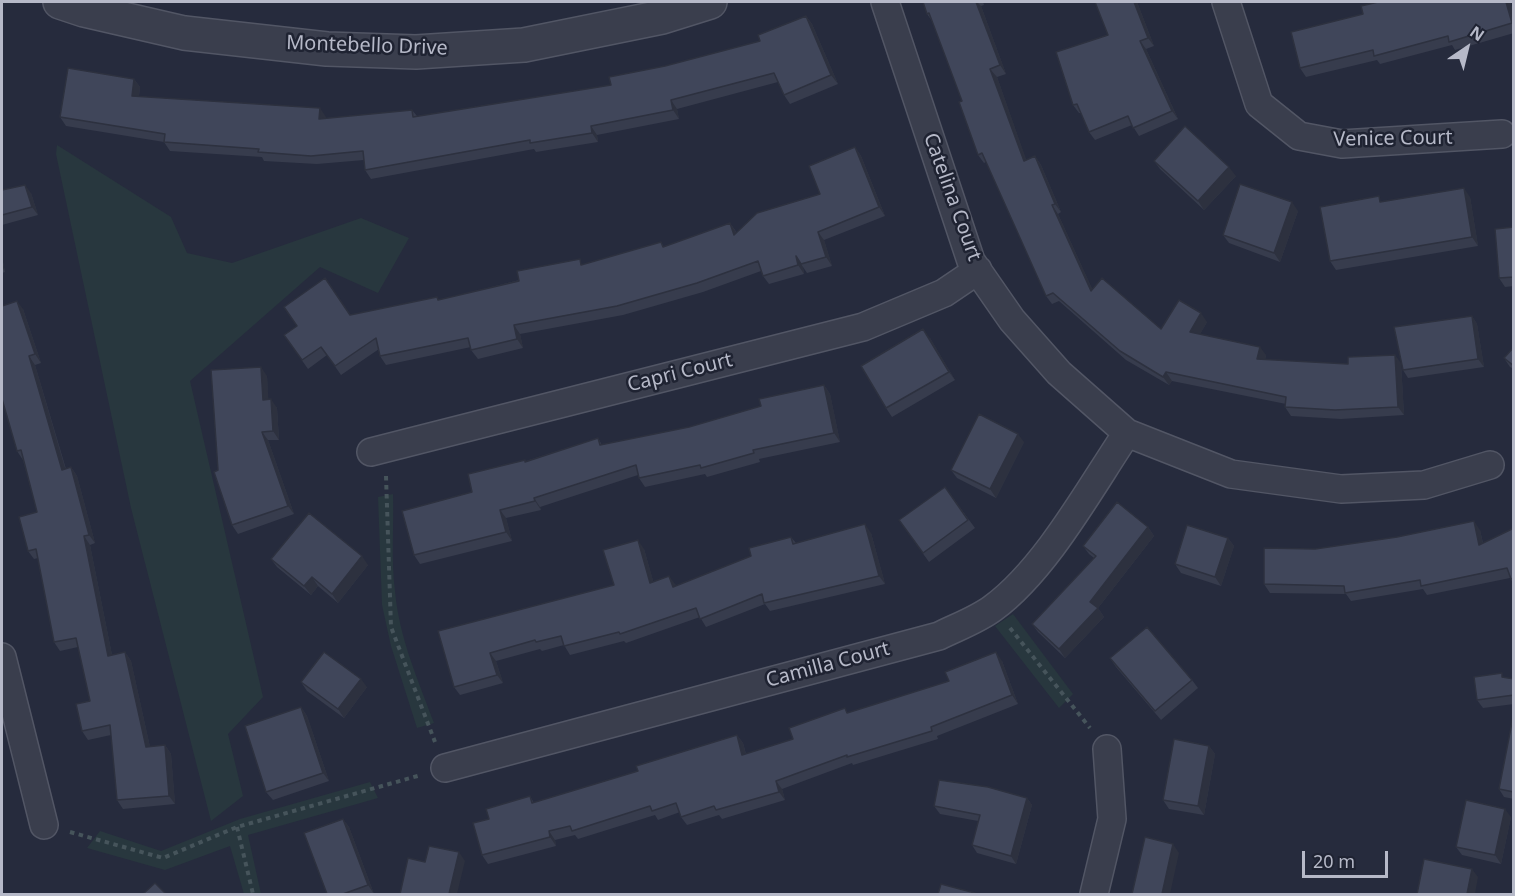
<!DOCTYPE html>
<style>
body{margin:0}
#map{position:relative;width:1515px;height:896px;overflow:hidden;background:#262b3d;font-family:"Noto Sans",sans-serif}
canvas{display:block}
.frame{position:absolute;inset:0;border:3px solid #b6b9c8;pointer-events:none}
.north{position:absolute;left:1437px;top:18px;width:60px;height:60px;-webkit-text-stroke:4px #1f2332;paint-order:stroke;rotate:35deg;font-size:16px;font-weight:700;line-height:24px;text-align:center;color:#b6b9c8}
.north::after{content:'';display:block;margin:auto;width:21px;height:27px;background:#b6b9c8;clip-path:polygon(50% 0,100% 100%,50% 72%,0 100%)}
.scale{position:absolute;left:1302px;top:851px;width:86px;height:27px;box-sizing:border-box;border:3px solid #b6b9c8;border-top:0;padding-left:8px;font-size:18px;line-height:21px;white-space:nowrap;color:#b6b9c8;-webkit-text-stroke:4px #1f2332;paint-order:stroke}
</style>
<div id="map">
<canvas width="1515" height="896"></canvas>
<div class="frame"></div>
<div class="north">N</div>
<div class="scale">20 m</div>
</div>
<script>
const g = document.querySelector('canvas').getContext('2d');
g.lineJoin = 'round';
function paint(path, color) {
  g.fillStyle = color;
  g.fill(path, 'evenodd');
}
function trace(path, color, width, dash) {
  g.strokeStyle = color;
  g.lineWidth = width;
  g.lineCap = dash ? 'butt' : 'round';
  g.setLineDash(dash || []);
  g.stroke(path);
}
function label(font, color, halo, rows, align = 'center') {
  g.font = font + ' "Noto Sans",sans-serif';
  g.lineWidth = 5;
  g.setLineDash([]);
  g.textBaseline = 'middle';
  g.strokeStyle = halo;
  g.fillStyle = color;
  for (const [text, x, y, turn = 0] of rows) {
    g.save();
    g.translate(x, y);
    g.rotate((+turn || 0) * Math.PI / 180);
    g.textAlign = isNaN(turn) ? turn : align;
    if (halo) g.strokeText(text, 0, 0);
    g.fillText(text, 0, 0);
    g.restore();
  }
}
paint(new Path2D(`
 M57 145 171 217 187 253 232 263 361 218 409 238 378 293 320 267 190 381 263 697 228 734 243 796 211 821 131 508 56 154Z
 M393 494C394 526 391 559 395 591 399 637 418 680 434 723L417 728 391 646 382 605 378 497Z
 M1013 614 1073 694 1059 708 995 626Z
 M370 782 378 798 248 835 261 894H244L230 846 165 870 87 848 100 831 161 851 240 819Z`), '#28373e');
const minor = new Path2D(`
 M885 2 971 261 1012 320 1059 373 1127 433 1231 474 1341 489 1424 485 1490 465
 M1226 2 1259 104 1299 136 1342 144 1502 134
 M371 452 863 327 944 293 978 270
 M2 657 44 825
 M445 768 939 636C957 627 977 620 993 608 1046 569 1090 488 1127 433
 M1094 894 1112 819 1107 749`);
const tertiary = new Path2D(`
 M60 2 84 10 184 33 327 49 416 52 524 45 662 17 710 2`);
trace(minor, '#525665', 30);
trace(tertiary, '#525665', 36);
trace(new Path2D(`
 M386 476 391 627 435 742
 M1010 628 1090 728
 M237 827 253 894
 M70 832 163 858 237 827 421 775`), '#46545b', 4, [4.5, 4.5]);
trace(minor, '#3a3e4d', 27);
trace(tertiary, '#3a3e4d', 33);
paint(new Path2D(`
 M923 2H983L984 5 981 6 1006 74 997 77 1026 160 1035 156 1041 165 1061 212 1058 214 1092 289 1161 329 1207 322 1200 334 1266 355 1265 360 1348 364 1401 363 1404 415 1341 419 1291 416 1285 407 1286 404 1172 381 1169 385 1126 360 1059 301 1052 304 1046 296 986 162 984 163 978 155 962 101 932 21 927 14Z
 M1095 2H1137L1154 46 1146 49 1178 119 1139 136 1132 125 1095 140 1089 132 1081 113H1079L1073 105 1108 35Z
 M1378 2H1510L1514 15V33L1455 50 1452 45 1380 64 1377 60 1306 77 1300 68Z
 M806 16 812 24 838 84 790 104 784 95 778 82 677 109 679 119 597 135 598 142 536 152 534 149 371 179 365 170 364 160 317 164 264 161 262 157 170 151 164 142 66 126 60 117 134 79 140 87 139 96 326 117V118L412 110 417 116 611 85 665 66 760 41Z
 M855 147 861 156 885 216 824 240 832 266 807 273 803 267 804 274 769 284 763 276 761 271 703 292 623 315 520 334 523 348 478 359 471 350V347L386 365 380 356 379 349 341 375 327 355 308 369 284 335 350 315 437 297 439 300 584 264 661 242 664 247 730 223 737 233 820 194Z
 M1154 161 1236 176 1204 210 1160 169Z
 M2 190 31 193 38 215 2 225Z
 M1470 197 1478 246 1336 270 1330 261 1382 201Z
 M1298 211 1280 262 1229 243 1223 235Z
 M1514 227V286L1505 287 1499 278Z
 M2 257 5 272 2 273Z
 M23 309 41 363 35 365 66 469 71 467 77 476 95 543 90 545 112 655 125 652 131 661 150 747 165 745 171 754 175 804 123 809 117 800 111 735 88 740 82 731 90 701 78 647 60 651 54 642 38 558 34 559 28 551 37 512 23 460 17 451Z
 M1472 316 1477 324 1484 367 1408 378 1403 370Z
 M930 338 955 380 892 417 886 408Z
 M1514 347V369L1510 367 1504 358Z
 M267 376 268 399 277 408 279 440H268L294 514 238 534 232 525 218 470Z
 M824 385 830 394 840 442 759 459 760 462 707 477 705 474 645 487 639 478 638 475 540 507 541 510 506 518 512 541 420 564 414 555 525 460 526 461 598 438 602 445 689 427 761 406Z
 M1024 442 996 498 957 478 951 470Z
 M945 487 975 528 929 562 899 520Z
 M1148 527 1154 536 1098 608 1104 617 1065 658 1038 632 1032 624 1094 558 1089 554 1083 546Z
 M1514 528V584L1510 578 1427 595 1423 589 1351 601 1346 594 1270 593 1264 584 1315 549 1480 530 1483 543Z
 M871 533 885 584 770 611 765 604 706 627 700 617 626 643 624 641 570 655 564 645 542 651 540 649 496 661 503 683 460 695 454 687 438 631 614 585 644 549 653 581 675 584 676 586 751 556 791 537 796 543Z
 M1228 538 1234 546 1221 586 1181 573 1175 564Z
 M271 559 368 565 338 603 318 586 311 595 277 567Z
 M1110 658 1192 680 1198 688 1161 720 1116 667Z
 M1002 661 1018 704 937 736 938 739 853 765 852 763 782 789 785 800 722 819 719 815 687 825 681 817 680 812 658 820 655 815 578 839 575 835 555 840 556 846 488 864 482 855 489 819 530 796 534 803 638 771 737 735 743 743 746 754 793 739 848 713 949 681Z
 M1505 678 1514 679V704L1483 708 1477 700Z
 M301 682 367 687 344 718 307 691Z
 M301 707 307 716 329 781 273 800 266 792Z
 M1514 712V799L1504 797 1499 789Z
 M1209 746 1215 754 1204 815 1169 809 1163 800Z
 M1027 798 1032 805 1016 864 977 853 972 845 978 821 940 814 934 806Z
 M1511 817 1501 864 1462 855 1456 847Z
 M343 819 349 827 374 894H327Z`), '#373c4d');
paint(new Path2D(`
 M976 2H977L981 6 1006 74 1000 65Z
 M1134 2H1137L1154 46 1148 38Z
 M1506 2H1510L1514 15V25Z
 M806 16 812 24 838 84 831 75Z
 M1140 41 1146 49 1178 119 1172 111Z
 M990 69 997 77 1030 170 1024 161Z
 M134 79 140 87 138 104 132 96Z
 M671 100 677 109 679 119 673 110Z
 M320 108 326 117V127L319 119Z
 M591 126 597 135 598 142 592 133Z
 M855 147 861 156 885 216 879 207Z
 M1035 156 1041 165 1061 212 1055 204Z
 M1229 167 1236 176 1204 210 1198 201Z
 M25 185 31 193 38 215 32 207Z
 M1464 188 1470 197 1478 246 1472 237Z
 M1292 202 1298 211 1280 262 1274 253Z
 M1052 205 1058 214 1097 299 1091 291Z
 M730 223 736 232 740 244 734 235Z
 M818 232 824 240 832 266 826 257Z
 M796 256 803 267 804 274 798 265Z
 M2 257 5 272 2 266Z
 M17 301 23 309 41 363 35 354Z
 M1201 313 1207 322 1196 341 1190 332Z
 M1472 316 1477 324 1484 367 1478 359Z
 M514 325 520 334 523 348 517 339Z
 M923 329 930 338 955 380 949 372Z
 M1260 347 1266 355 1263 368 1257 359Z
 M1395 355 1401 363 1404 415 1398 407Z
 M29 356 35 365 68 478 62 470Z
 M261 367 267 376 269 408 263 400Z
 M1166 372 1172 381 1169 385 1163 377Z
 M824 385 830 394 840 442 834 433Z
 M271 399 277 408 279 440 273 431Z
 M262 432 268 440 294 514 288 506Z
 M1018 434 1024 442 996 498 990 489Z
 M71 467 77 476 95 543 89 535Z
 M534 498 540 507 541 510 535 501Z
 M500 510 506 518 512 541 506 532Z
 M1474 521 1480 530 1485 554 1479 545Z
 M865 524 871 533 885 584 879 576Z
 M1148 527 1154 536 1098 608 1104 617 1065 658 1059 649 1090 602Z
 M84 536 90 545 114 665 108 656Z
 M1228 538 1234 546 1221 586 1215 577Z
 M638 540 644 549 656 591 650 583Z
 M362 556 368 565 338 603 332 594Z
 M669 576 675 584 679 596 673 587Z
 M312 577 318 586 311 595 304 586Z
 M125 652 131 661 152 756 146 747Z
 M996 652 1002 661 1018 704 1012 695Z
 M490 653 496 661 503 683 497 675Z
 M361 679 367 687 344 718 338 709Z
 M301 707 307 716 329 781 323 773Z
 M737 735 743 743 748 764 742 755Z
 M165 745 171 754 175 804 169 796Z
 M1209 746 1215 754 1204 815 1198 806Z
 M776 781 782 789 785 800 779 792Z
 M1027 798 1032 805 1016 864 1011 856Z
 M1505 809 1511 817 1501 864 1495 855Z
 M343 819 349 827 374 894 368 885Z
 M549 831 555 840 556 846 550 837Z
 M1173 844 1179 853 1170 894H1162Z
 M459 852 465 861 457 894H449Z
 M1472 869 1478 877 1475 894H1467Z`), '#2d313f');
const building = new Path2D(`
 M923 2H976L1000 65 990 69 1024 161 1035 156 1055 204 1052 205 1091 291 1102 278 1161 329 1179 300 1201 313 1190 332 1260 347 1257 359 1348 364V357L1395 355 1398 407 1335 410 1285 407 1286 397 1166 372 1163 377 1120 351 1053 293 1046 296 982 153 978 155 959 102 962 101 929 13 927 14Z
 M1095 2H1134L1148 38 1140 41 1172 111 1133 128 1128 116 1089 132 1077 104 1073 105 1056 52 1108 35Z
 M1378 2H1506L1512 23 1449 42 1448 36 1374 56 1373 50 1300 68 1291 32 1363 14 1361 6Z
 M806 16 831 75 784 95 774 73 671 100 673 110 591 126 592 133 530 143V140L365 170 363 151 311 156 258 152 259 149 164 142 165 134 60 117 68 68 134 79 132 96 320 108 319 119 412 110 413 117 611 85 609 77 665 66 760 41 758 35Z
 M1185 126 1229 167 1198 201 1154 161Z
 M855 147 879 207 818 232 826 257 801 264 796 256 798 265 763 276 758 261 697 283 617 306 514 325 517 339 471 350 468 338 380 356 376 338 335 366 321 347 302 360 284 335 297 326 284 307 325 278 350 315 437 297 438 300 519 281 517 271 580 259 581 265 661 242 663 247 730 223 734 235 757 213 820 194 809 166Z
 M1240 184 1292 202 1274 253 1223 235Z
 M25 185 32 207 2 215V190Z
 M1464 188 1472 237 1330 261 1320 207 1379 196 1380 202Z
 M1514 227V277L1499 278 1495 229Z
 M17 301 35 354 29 356 62 470 71 467 89 535 84 536 108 656 125 652 146 747 165 745 169 796 117 800 110 725 82 731 76 704 90 701 76 638 54 642 36 549 28 551 19 517 37 512 21 450 17 451 2 399V306Z
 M1472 316 1478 359 1403 370 1394 327Z
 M923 329 949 372 886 408 861 366Z
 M1514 347V366L1504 358Z
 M261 367 263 400 271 399 273 431 262 432 288 506 232 525 214 472 218 470 211 370Z
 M824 385 834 433 753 450 754 453 701 468 700 465 639 478 636 465 534 498 535 501 500 510 506 532 414 555 402 511 472 492 468 474 525 460V462L598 438 600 445 689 427 761 406 759 399Z
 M979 414 1018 434 990 489 951 470Z
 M945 487 968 520 923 553 899 520Z
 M1117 502 1148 527 1090 602 1098 608 1059 649 1032 624 1096 556 1083 546Z
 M309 513 362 556 332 594 312 577 304 586 271 559Z
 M1474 521 1479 545 1514 528V578L1511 579 1507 568 1421 586 1420 580 1345 593 1344 586 1264 584V548L1315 549 1397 537Z
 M865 524 879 576 764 603 762 594 700 619 696 608 620 634 619 632 564 646 561 636 536 642 535 640 490 653 497 675 454 687 438 631 614 585 603 550 638 540 650 583 669 576 673 587 751 556 749 548 791 537 793 544Z
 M1187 525 1228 538 1215 577 1175 564Z
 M1147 627 1192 680 1155 711 1110 658Z
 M324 652 361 679 338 709 301 682Z
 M996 652 1012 695 931 727 932 731 847 757V755L776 781 779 792 716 810 714 806 681 817 676 803 652 811 650 806 572 831 570 826 549 831 550 837 482 855 473 823 489 819 486 809 530 796 532 803 638 771 636 766 737 735 742 755 793 739 789 728 845 708 847 713 949 681 945 672Z
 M1502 673V677L1514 679V695L1477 700 1474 677Z
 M301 707 323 773 266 792 245 726Z
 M1514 712V792L1499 789Z
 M1174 739 1209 746 1198 806 1163 800Z
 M939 780 988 787 1027 798 1011 856 972 845 980 815 934 806Z
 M1466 800 1505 809 1495 855 1456 847Z
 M343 819 368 885 343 894H327L304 833Z
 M1145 837 1173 844 1162 894H1132Z
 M429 846 459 852 449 894H400L408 858 425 862Z
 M1424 859 1472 869 1467 894H1417Z
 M155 883 166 894H143Z
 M941 884 975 893V894H938Z`);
paint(building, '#40465a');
trace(building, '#2d313f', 1.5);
label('20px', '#b6b9c8', '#1f2332', [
 ["Montebello Drive",367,46,2],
 ["Venice Court",1393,139,-1],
 ["Catelina Court",952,197,70],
 ["Capri Court",680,373,-14],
 ["Camilla Court",828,665,-15]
]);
</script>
